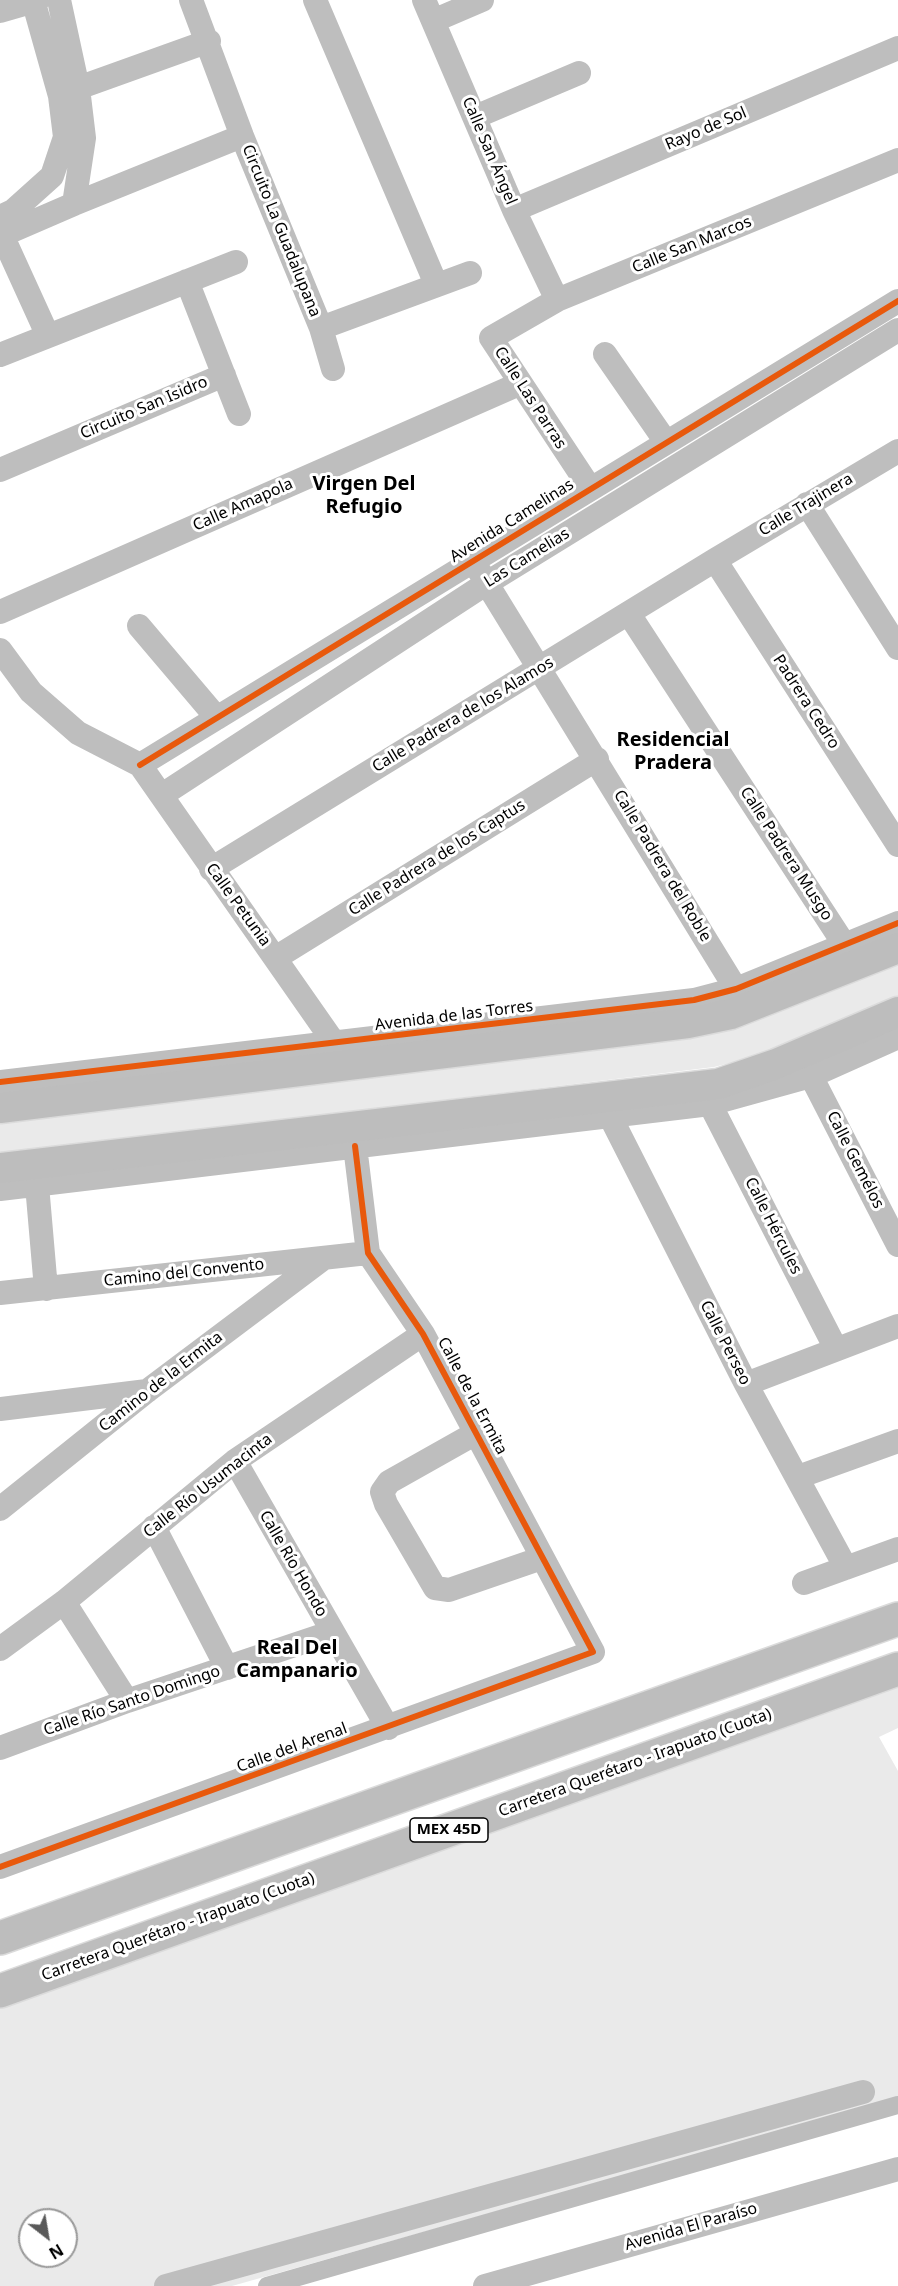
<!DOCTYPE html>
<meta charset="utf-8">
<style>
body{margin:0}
#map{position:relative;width:898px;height:2286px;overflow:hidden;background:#fff;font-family:"Noto Sans",sans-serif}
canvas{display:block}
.north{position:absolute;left:18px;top:2208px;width:60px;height:60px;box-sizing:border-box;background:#fff;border:2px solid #999;border-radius:50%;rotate:149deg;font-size:16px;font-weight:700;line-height:24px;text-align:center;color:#000}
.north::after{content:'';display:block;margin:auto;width:21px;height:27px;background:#595959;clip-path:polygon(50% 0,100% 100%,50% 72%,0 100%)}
</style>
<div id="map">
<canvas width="898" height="2286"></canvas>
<div class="north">N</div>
</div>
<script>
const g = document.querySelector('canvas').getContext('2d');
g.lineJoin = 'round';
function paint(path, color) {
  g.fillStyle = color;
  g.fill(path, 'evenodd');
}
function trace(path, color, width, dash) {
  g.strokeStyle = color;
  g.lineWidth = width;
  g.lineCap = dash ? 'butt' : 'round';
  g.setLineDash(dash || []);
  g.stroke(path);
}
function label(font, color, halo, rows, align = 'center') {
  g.font = font + ' "Noto Sans",sans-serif';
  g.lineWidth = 6;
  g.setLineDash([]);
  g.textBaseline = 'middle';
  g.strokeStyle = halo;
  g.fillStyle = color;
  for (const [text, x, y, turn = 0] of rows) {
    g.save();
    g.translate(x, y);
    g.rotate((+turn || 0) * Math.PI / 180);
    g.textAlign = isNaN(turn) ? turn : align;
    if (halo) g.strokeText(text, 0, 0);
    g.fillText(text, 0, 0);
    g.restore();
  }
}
paint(new Path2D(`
 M898 961V1000L762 1055 714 1067 0 1154V1119Z
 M898 1681V1728L879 1737 898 1771V2098L232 2286H0V2006ZM30 2220H66V2256H30Z`), '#eaeaea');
trace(new Path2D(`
 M267 2286 898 2105`), '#bcbcbc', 18);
const major = new Path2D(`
 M0 1108 688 1023 731 1014 898 948
 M0 1168 718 1084 776 1064 898 1012`);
const highway = new Path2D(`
 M0 1938 898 1619
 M0 1991 898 1669`);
trace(major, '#dbdbdb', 33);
trace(highway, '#dbdbdb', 36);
trace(new Path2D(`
 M191 0 242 136 321 328 333 369
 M315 0 436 284
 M424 0 514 210 557 300
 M0 11 38 0
 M433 21 482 0
 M78 88 209 41
 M475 117 579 73
 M74 204 242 136
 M514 210 898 48
 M0 217 13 211 52 176 65 137 60 96 33 0
 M2 235 48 336
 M0 236 74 204 84 138 78 88 59 0
 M187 281 239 414
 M321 328 470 273
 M605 354 666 442
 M0 355 236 262
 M0 470 224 375
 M590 488 491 338 557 300 898 160
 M807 504 898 648
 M715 560 898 845
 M478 569 736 989
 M0 612 519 384
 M629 614 844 944
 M139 626 217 718
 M0 650 31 692 78 733 140 765 335 1044
 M140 765 898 301
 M162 795 487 583 898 330
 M211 869 715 560 898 451
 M277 957 597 759
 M811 1076 898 1245
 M0 1082 694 1000 736 989 898 923
 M710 1104 836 1349
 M610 1116 746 1384 846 1568
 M37 1185 46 1289
 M0 1189 710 1104 811 1076 898 1037
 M0 1293 368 1253
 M746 1384 898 1326
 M0 1409 147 1391
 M476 1433 389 1482 382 1492 386 1504 435 1588 449 1590 542 1558
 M235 1461 388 1728
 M798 1477 898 1441
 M0 1509 147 1391 324 1258
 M154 1527 227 1668
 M804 1583 898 1549
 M64 1602 127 1701
 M0 1649 64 1602 235 1461 423 1334
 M0 1748 127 1701 333 1632
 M0 1867 593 1652 423 1334 368 1253 355 1146
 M166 2286 863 2092
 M485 2286 898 2169`), '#bebebe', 24);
trace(major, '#bdbdbd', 30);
trace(highway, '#bdbdbd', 33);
trace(new Path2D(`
 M140 765 898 301
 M0 1082 694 1000 736 989 898 923
 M0 1867 593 1652 423 1334 368 1253 355 1146`), '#e8590c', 6);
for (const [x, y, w] of [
 [449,1830,78]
]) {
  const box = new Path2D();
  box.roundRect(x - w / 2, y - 12, w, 24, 4.5);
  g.fillStyle = '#fff';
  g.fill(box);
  trace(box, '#000', 1.5);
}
label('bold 15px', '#000', null, [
 ["MEX 45D",449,1830]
]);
label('16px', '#000', '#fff', [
 ["Rayo de Sol",706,129,-23],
 ["Calle San Ángel",489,151,67],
 ["Circuito La Guadalupana",281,231,68],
 ["Calle San Marcos",692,245,-22],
 ["Calle Las Parras",530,398,57],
 ["Circuito San Isidro",144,408,-23],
 ["Calle Amapola",243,505,-24],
 ["Calle Trajinera",806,505,-31],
 ["Avenida Camelinas",512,521,-32],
 ["Las Camelias",527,558,-32],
 ["Padrera Cedro",806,702,57],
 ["Calle Padrera de los Alamos",463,715,-31],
 ["Calle Padrera Musgo",786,854,57],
 ["Calle Padrera de los Captus",437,858,-32],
 ["Calle Padrera del Roble",662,866,59],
 ["Calle Petunia",238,905,54],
 ["Avenida de las Torres",454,1016,-7],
 ["Calle Gemélos",855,1160,63],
 ["Calle Hércules",773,1226,63],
 ["Camino del Convento",184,1273,-6],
 ["Calle Perseo",725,1343,63],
 ["Camino de la Ermita",161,1382,-38],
 ["Calle de la Ermita",472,1396,62],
 ["Calle Río Usumacinta",208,1486,-38],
 ["Calle Río Hondo",293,1564,60],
 ["Calle Río Santo Domingo",132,1701,-19],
 ["Calle del Arenal",292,1748,-20],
 ["Carretera Querétaro - Irapuato (Cuota)",635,1763,-20],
 ["Carretera Querétaro - Irapuato (Cuota)",178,1927,-20],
 ["Avenida El Paraíso",691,2227,-16]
]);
label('bold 20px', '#000', '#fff', [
 ["Virgen Del",364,484],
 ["Refugio",364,507],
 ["Residencial",673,740],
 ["Pradera",673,763],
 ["Real Del",297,1648],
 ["Campanario",297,1671]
]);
</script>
